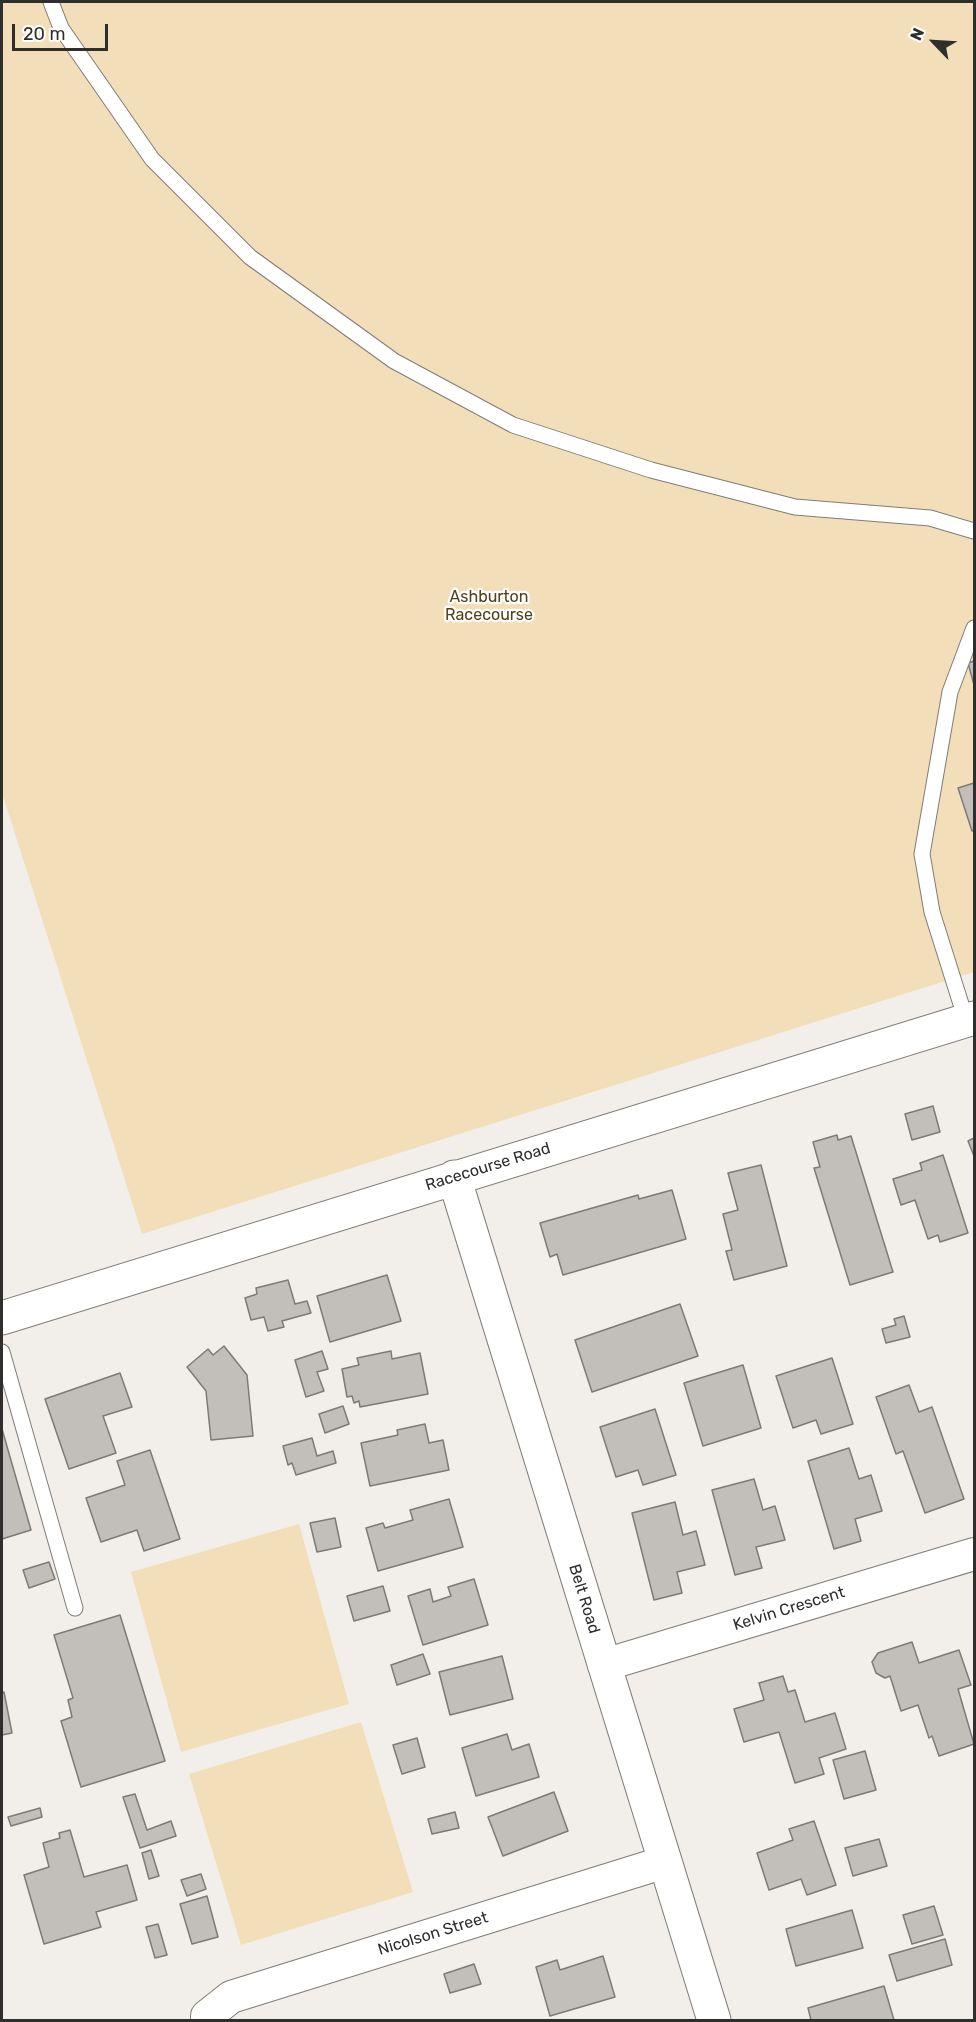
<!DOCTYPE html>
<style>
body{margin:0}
#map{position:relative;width:976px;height:2022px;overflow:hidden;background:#f2efea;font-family:Rubik,sans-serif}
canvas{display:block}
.frame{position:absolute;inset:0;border:3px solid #2f2e2c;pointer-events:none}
.north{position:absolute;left:904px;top:12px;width:60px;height:60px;-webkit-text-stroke:4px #fff;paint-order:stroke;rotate:295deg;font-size:16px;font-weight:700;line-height:24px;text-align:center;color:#2f2e2c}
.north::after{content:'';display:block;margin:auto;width:21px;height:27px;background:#2f2e2c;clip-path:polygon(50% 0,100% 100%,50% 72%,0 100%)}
.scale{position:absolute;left:12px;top:24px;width:96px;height:27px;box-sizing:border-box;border:3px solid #2f2e2c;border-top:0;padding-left:8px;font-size:18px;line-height:21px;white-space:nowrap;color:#2f2e2c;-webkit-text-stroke:4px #fff;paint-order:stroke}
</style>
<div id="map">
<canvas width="976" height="2022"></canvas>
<div class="frame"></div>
<div class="north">N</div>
<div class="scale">20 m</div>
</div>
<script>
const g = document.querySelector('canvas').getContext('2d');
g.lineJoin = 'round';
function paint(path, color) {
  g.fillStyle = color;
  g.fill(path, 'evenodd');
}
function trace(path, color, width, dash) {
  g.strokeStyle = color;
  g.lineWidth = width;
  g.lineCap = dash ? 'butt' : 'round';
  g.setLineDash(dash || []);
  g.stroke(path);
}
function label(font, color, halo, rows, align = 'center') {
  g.font = font + ' Rubik,sans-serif';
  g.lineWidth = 4.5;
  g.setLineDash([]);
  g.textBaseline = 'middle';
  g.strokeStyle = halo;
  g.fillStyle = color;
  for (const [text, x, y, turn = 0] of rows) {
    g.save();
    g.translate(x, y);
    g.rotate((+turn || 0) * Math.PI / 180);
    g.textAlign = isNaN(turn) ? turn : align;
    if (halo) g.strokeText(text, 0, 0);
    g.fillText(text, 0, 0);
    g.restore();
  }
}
paint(new Path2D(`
 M2 2H974V972L142 1234 2 793Z
 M299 1524 349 1704 181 1752 131 1572Z
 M361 1722 413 1892 241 1945 189 1774Z`), '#f2dfba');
const building = new Path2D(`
 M974 661V685L968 663Z
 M974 783V830L972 831 958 788Z
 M933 1106 940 1132 912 1140 905 1114Z
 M837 1135 838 1140 851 1136 893 1272 850 1285 814 1168 820 1167 813 1142Z
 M974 1138V1156L968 1141Z
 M943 1155 968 1233 940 1242 938 1235 928 1239 915 1200 901 1205 893 1179 922 1170 920 1163Z
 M761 1165 787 1266 734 1280 726 1251 732 1250 723 1214 738 1210 728 1173Z
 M672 1190 686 1239 563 1275 557 1254 550 1257 540 1223 638 1195 639 1199Z
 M387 1275 401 1321 330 1342 317 1296Z
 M288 1280 295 1304 307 1301 311 1313 282 1321 284 1327 268 1331 264 1317 251 1320 245 1298 257 1294 256 1288Z
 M680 1304 698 1356 592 1392 575 1340Z
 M904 1316 910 1337 886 1343 882 1329 896 1325 894 1319Z
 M224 1346 247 1375 253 1436 211 1440 206 1391 187 1367 208 1349 213 1355Z
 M322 1351 328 1369 317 1372 324 1391 306 1397 295 1360Z
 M391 1351 392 1359 420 1353 428 1394 360 1407 359 1401 354 1403 352 1396 347 1397 342 1369 359 1365 357 1358Z
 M832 1358 853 1424 821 1434 816 1420 793 1428 776 1376Z
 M743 1365 761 1428 703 1446 684 1383Z
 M120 1373 132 1407 103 1416 116 1453 69 1469 45 1399Z
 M909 1385 919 1412 932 1407 964 1499 925 1513 903 1451 896 1454 876 1397Z
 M343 1406 349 1424 325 1433 319 1414Z
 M655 1409 676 1475 643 1485 638 1470 616 1477 600 1427Z
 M425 1424 429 1443 443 1440 449 1470 370 1486 361 1443 398 1435 397 1430Z
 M2 1429 31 1530 2 1539Z
 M312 1438 317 1456 333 1451 336 1463 296 1475 292 1463 288 1465 283 1446Z
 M849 1448 859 1479 871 1475 882 1511 855 1519 861 1541 834 1549 808 1461Z
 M150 1450 180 1539 144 1551 137 1530 101 1542 86 1498 125 1485 117 1461Z
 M754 1479 763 1510 775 1506 785 1540 756 1547 762 1568 735 1575 712 1490Z
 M449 1499 463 1547 378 1571 366 1528 383 1523 385 1528 413 1520 410 1510Z
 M675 1502 683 1535 696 1531 705 1565 677 1572 682 1593 654 1600 632 1513Z
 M335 1518 341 1547 317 1552 310 1523Z
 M49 1562 55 1579 29 1588 23 1570Z
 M474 1579 488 1625 423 1645 408 1596 430 1589 433 1602 451 1596 448 1587Z
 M383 1586 390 1611 354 1621 347 1596Z
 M120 1615 165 1761 81 1787 61 1721 72 1717 68 1700 73 1698 54 1635Z
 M912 1642 919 1663 959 1650 971 1685 958 1689 974 1744 939 1756 932 1736 929 1738 918 1705 901 1711 890 1676 885 1678 876 1673 872 1662 878 1653Z
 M423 1654 430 1674 397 1685 391 1665Z
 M502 1656 513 1699 450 1715 439 1672Z
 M783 1676 788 1692 795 1690 805 1722 835 1713 846 1749 819 1758 824 1774 795 1783 779 1732 744 1742 734 1709 764 1700 759 1683Z
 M4 1692 12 1733 2 1735V1693Z
 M507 1734 512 1750 529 1744 539 1777 476 1796 462 1748Z
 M417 1738 425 1767 402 1774 393 1745Z
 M865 1751 876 1790 844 1799 833 1760Z
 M554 1792 568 1831 503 1856 488 1817Z
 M135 1794 147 1830 171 1821 176 1836 140 1848 123 1797Z
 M40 1808 42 1817 11 1826 8 1817Z
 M455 1812 459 1828 432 1834 428 1819Z
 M814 1821 836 1885 807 1895 801 1879 769 1890 757 1853 793 1840 789 1829Z
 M70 1830 84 1877 127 1865 137 1900 96 1912 101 1927 44 1944 24 1875 49 1867 43 1843 60 1838 59 1833Z
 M879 1839 887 1866 853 1876 845 1848Z
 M151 1850 159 1876 149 1879 142 1853Z
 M201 1874 206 1889 187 1896 181 1880Z
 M207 1896 218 1937 192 1944 180 1904Z
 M934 1906 943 1935 912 1944 903 1915Z
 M852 1910 863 1948 796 1966 786 1929Z
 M158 1924 167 1955 155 1958 146 1927Z
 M945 1939 952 1965 897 1981 889 1955Z
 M603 1956 615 1997 550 2016 536 1967 557 1960 560 1970Z
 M474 1964 481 1984 450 1993 444 1974Z
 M884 1986 894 2020H811L808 2008Z`);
paint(building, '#c2bfba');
trace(building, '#7d7b76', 1.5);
const service = new Path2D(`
 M51 2 61 28 152 159 250 257 394 361 513 425 651 470 795 507 930 518 974 531
 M966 1020 932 912 922 854 950 692 974 628
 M2 1352 75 1608`);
const minor = new Path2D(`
 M604 1665 974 1554
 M207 2020V2016L231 1997 665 1862`);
const tertiary = new Path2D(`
 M454 1177 714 2020
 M2 1318 974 1018`);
trace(service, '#7f7d78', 17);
trace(minor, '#7f7d78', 34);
trace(tertiary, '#7f7d78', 35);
trace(service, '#fff', 15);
trace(minor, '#fff', 32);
trace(tertiary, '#fff', 33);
label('16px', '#544015', '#fff', [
 ["Ashburton",489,597],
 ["Racecourse",489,615]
]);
label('16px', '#2f2e2c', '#fff', [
 ["Racecourse Road",488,1167,-17],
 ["Belt Road",584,1599,73],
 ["Kelvin Crescent",789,1609,-17],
 ["Nicolson Street",433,1934,-17]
]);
</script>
